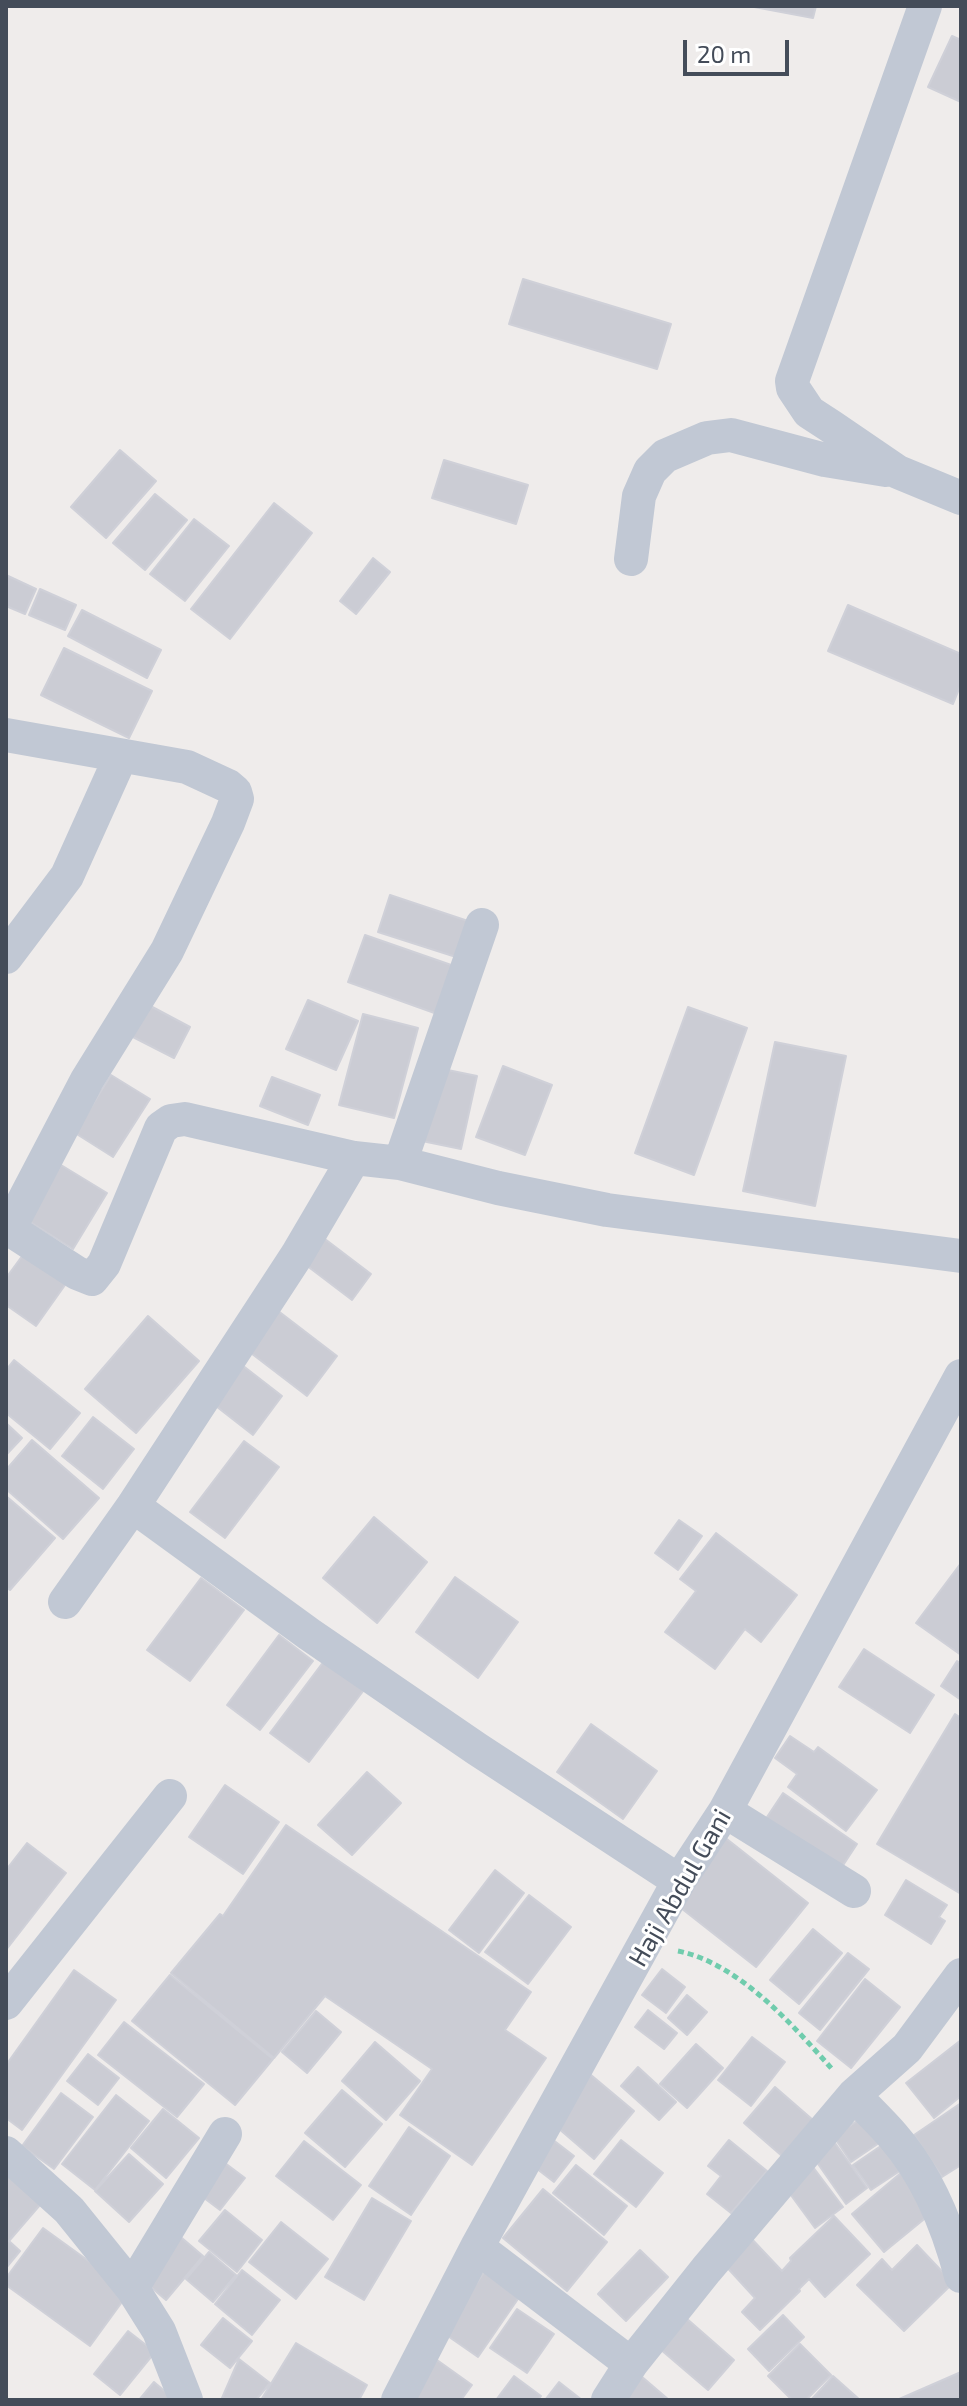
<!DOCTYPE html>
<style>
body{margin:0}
#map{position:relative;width:967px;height:2406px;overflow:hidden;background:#efeceb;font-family:"Exo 2",sans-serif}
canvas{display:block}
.frame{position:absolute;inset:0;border:8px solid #444c59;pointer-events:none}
.scale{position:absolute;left:683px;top:40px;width:106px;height:36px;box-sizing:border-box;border:4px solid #444c59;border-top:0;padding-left:10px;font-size:24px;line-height:28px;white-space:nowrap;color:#444c59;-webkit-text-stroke:6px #fff;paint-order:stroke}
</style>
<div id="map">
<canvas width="967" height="2406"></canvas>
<div class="frame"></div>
<div class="scale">20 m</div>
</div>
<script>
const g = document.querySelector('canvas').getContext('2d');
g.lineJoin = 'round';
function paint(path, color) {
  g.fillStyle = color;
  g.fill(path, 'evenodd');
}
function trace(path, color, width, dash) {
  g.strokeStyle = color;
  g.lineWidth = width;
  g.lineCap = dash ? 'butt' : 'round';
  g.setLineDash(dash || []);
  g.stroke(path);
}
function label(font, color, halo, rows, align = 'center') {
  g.font = font + ' "Exo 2",sans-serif';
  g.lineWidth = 6;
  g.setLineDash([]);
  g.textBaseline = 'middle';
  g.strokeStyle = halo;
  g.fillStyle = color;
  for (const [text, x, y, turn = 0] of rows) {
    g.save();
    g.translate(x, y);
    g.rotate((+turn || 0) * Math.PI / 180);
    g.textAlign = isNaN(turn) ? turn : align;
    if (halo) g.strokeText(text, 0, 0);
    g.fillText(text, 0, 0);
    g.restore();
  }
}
const building = new Path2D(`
 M749 6H816L813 18Z
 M952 36 961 40V102L928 87Z
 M523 279 671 324 657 369 509 324Z
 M120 450 156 481 106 538 71 507Z
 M444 460 528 485 516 524 432 498Z
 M155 494 187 520 145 570 113 543Z
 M274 503 312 533 230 639 191 609Z
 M194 519 229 546 185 601 150 574Z
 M373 558 390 572 356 614 340 601Z
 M6 575 36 589 25 614 6 606Z
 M40 589 76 605 65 630 29 615Z
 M848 605 961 654V684L953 704 828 651Z
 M82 610 161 650 147 678 68 636Z
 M64 648 152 691 129 738 41 695Z
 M390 895 468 921 456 957 378 932Z
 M365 935 457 967 440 1015 348 982Z
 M308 1000 358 1021 336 1070 286 1049Z
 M143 1002 190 1027 174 1058 127 1034Z
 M688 1007 747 1028 694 1175 635 1153Z
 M363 1014 418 1028 394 1118 339 1105Z
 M775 1042 846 1056 815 1206 743 1191Z
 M503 1066 552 1085 525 1155 476 1137Z
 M438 1068 477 1076 461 1149 422 1141Z
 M111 1075 150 1099 113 1157 75 1133Z
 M272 1077 320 1095 308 1125 260 1106Z
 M61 1165 107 1193 73 1249 27 1220Z
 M321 1236 371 1274 352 1300 302 1262Z
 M28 1248 70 1278 36 1326 6 1305V1278Z
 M273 1307 337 1356 307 1396 243 1347Z
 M148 1316 199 1361 136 1433 85 1389Z
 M14 1360 80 1413 50 1449 6 1413V1370Z
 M242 1365 282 1396 253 1435 212 1403Z
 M93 1417 134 1449 103 1489 62 1456Z
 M6 1423 22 1438 6 1455Z
 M32 1440 99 1498 63 1539 6 1489V1470Z
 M244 1441 279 1467 225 1538 190 1512Z
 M6 1496 55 1538 10 1590 6 1587Z
 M374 1517 427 1562 377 1623 323 1578Z
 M679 1520 702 1536 678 1570 655 1553Z
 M716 1533 797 1595 761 1642 745 1629 715 1669 665 1632 696 1591 680 1579Z
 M961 1563V1655L916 1623Z
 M455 1577 518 1622 478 1678 416 1632Z
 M201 1578 244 1610 190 1681 147 1650Z
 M279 1635 313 1661 260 1730 227 1705Z
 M864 1649 934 1695 910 1733 839 1687Z
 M327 1657 367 1686 309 1762 270 1733Z
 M957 1661 961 1664V1700L941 1686Z
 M955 1714 961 1718V1894L877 1844Z
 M591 1724 657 1771 623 1819 557 1772Z
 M790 1736 814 1752 818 1747 877 1790 846 1831 788 1787 797 1774 775 1758Z
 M367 1772 401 1803 352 1855 318 1825Z
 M225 1785 279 1822 243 1874 189 1837Z
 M783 1793 857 1844 836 1876 761 1826Z
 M286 1825 531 1992 505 2030 546 2058 472 2165 400 2115 432 2069 325 1996 274 2058 171 1973 220 1914 223 1916Z
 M723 1836 808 1903 756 1967 672 1901Z
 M27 1843 66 1873 6 1950V1870Z
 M495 1870 524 1893 479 1953 449 1930Z
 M906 1880 947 1905 939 1917 945 1921 931 1944 885 1915Z
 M529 1895 571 1927 528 1984 485 1952Z
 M813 1929 842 1953 799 2004 770 1980Z
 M848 1953 869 1969 820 2030 799 2013Z
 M662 1969 685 1987 666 2013 642 1995Z
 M74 1970 116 2000 22 2130 6 2118V2065Z
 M170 1975 273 2059 235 2105 132 2021Z
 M865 1979 900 2007 851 2068 817 2041Z
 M687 1995 707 2012 687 2035 668 2018Z
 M648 2010 677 2033 664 2049 635 2027Z
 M316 2011 341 2032 307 2073 282 2052Z
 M124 2022 204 2084 177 2117 98 2055Z
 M752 2037 785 2062 751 2106 718 2080Z
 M961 2040V2096L934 2118 906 2083Z
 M375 2042 420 2081 386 2120 342 2081Z
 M696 2044 723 2068 687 2108 660 2084Z
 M88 2054 119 2078 98 2105 67 2081Z
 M638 2067 676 2102 659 2120 621 2086Z
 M591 2075 634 2111 594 2159 551 2122Z
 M775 2087 813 2120 782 2156 744 2123Z
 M342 2090 382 2124 345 2167 305 2133Z
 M61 2093 93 2117 54 2169 22 2146Z
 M116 2095 149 2121 95 2190 62 2164Z
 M961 2103V2165L942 2177 914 2135Z
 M163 2109 199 2138 166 2178 131 2148Z
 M864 2116 882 2141 851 2162 834 2137Z
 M409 2127 450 2156 411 2215 369 2186Z
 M548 2136 574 2156 554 2182 528 2162Z
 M830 2136 867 2188 846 2204 809 2151Z
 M891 2139 909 2165 871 2190 853 2165Z
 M621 2140 663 2173 636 2207 594 2174Z
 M729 2140 767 2171 731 2213 707 2194 721 2176 708 2166Z
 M304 2141 361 2185 333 2220 276 2176Z
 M129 2154 163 2184 129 2222 95 2191Z
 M221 2160 245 2178 220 2210 196 2192Z
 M810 2163 843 2207 815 2228 782 2183Z
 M576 2165 627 2206 604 2235 553 2193Z
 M6 2170 46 2198 9 2241 20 2251 6 2268Z
 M902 2172 934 2211 884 2252 852 2214Z
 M543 2189 607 2242 567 2291 503 2238Z
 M372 2198 411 2221 364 2300 325 2277Z
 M225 2210 262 2240 237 2272 199 2241Z
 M834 2216 870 2254 825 2297 809 2279 799 2289 800 2291 760 2330 742 2312 755 2298 722 2262 749 2236 782 2271 791 2261 790 2258Z
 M281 2222 328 2259 296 2299 249 2262Z
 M43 2228 130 2291 90 2346 6 2285V2278Z
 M176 2233 203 2256 166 2300 139 2277Z
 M917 2245 953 2283 904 2331 857 2285 882 2259 892 2270Z
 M640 2250 668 2277 626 2321 598 2294Z
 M209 2252 236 2275 213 2302 186 2279Z
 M242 2270 280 2300 252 2335 215 2304Z
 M485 2271 520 2296 478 2357 442 2332Z
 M517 2309 554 2334 527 2373 490 2348Z
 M783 2315 804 2337 769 2371 748 2349Z
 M223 2318 252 2341 230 2368 201 2345Z
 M686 2318 734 2360 708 2390 660 2349Z
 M128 2331 155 2352 120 2395 94 2374Z
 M296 2343 367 2385 359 2400H261Z
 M800 2344 831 2375 806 2400H792L768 2376Z
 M239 2359 270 2383 256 2400 222 2398Z
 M437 2360 472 2385 461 2400H409Z
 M961 2372V2400H897Z
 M514 2376 541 2396 538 2400H496Z
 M641 2376 669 2400H620Z
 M833 2376 860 2400H811Z
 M154 2382 175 2400H139Z
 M559 2382 582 2400H545Z`);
paint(building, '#cbccd4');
trace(building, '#cfd0d8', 2);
trace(new Path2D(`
 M678 1951C738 1963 792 2024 832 2069`), '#70ccad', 5, [6, 4]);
trace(new Path2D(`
 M925 6 792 381 793 388 809 412 832 427 898 472 961 498
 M631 559 639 496 650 471 665 456 707 438 731 435 825 460 886 470
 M6 735 187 767 228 786 235 792 237 799 228 823 167 951 87 1080 9 1229
 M6 957 67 876 121 756
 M400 1163 482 925
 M6 1227 77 1273 92 1279 104 1264 161 1128 171 1121 185 1119 354 1158 400 1163 498 1188 607 1210 961 1256
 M133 1506 309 1634 477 1749 679 1881
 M65 1602 133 1506 297 1255 354 1158
 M725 1811 854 1891
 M6 2003 170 1796
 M854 2095C867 2109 881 2122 893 2136 927 2175 948 2226 961 2276
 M6 2153 69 2210 132 2288 159 2331 186 2400
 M477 2247 631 2364
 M132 2288 225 2134
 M398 2400 477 2247 679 1881 725 1811 961 1376
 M608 2400 631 2364 706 2270 854 2095 907 2048 961 1975`), '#c1c8d4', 34);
label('26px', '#444c59', '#fff', [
 ["Haji Abdul Gani",680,1888,-60]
]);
</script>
